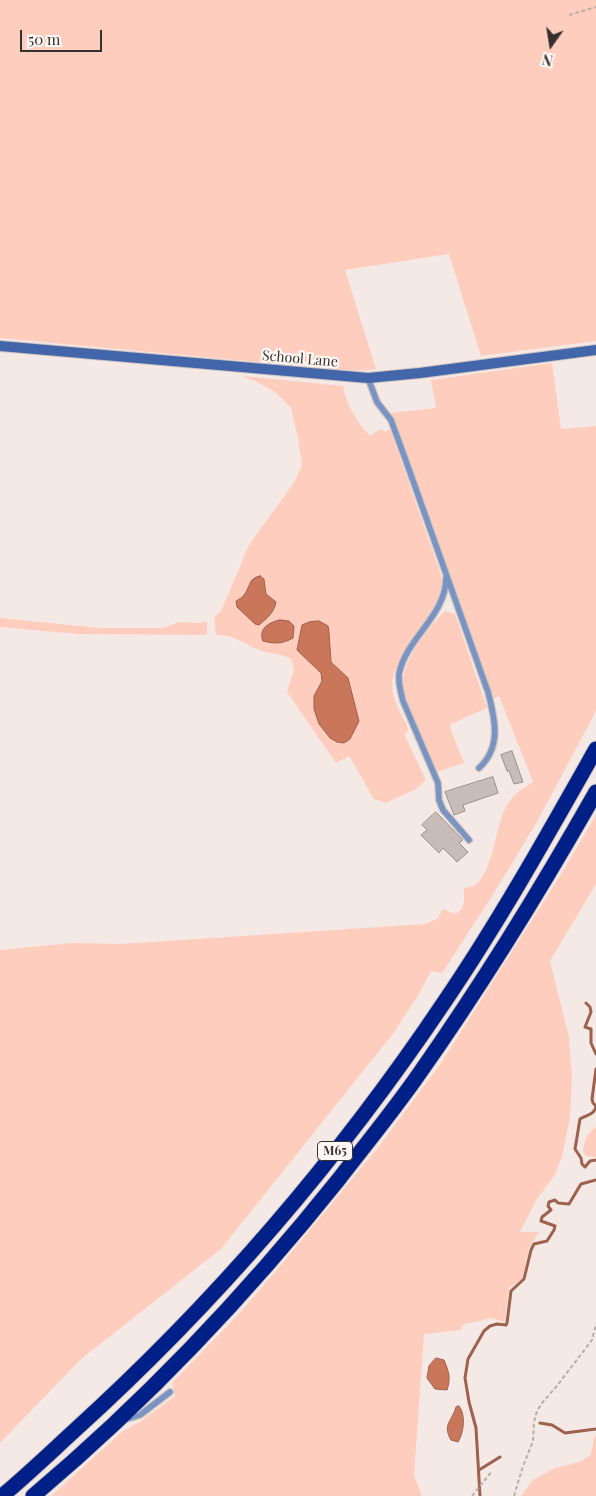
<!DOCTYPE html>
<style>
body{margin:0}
#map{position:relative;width:596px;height:1496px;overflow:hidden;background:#f5e9e5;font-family:"Playfair Display",serif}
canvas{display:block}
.north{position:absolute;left:526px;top:20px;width:50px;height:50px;-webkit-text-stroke:4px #fff8f5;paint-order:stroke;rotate:193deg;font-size:14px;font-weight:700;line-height:20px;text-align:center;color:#34302e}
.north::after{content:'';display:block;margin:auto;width:18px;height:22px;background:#34302e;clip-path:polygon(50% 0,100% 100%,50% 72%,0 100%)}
.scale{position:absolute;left:20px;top:30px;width:82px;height:22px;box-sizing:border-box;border:2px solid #34302e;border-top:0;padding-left:6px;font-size:15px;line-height:18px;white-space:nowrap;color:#34302e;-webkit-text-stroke:4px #fff8f5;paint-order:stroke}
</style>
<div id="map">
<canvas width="596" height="1496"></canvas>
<div class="north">N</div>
<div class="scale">50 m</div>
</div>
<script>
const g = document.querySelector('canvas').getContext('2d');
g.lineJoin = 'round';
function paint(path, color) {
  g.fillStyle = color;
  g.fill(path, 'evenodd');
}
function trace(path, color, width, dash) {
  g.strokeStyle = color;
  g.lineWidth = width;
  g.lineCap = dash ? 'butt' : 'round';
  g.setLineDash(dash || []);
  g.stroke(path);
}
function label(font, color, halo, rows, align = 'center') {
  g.font = font + ' "Playfair Display",serif';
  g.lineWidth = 4.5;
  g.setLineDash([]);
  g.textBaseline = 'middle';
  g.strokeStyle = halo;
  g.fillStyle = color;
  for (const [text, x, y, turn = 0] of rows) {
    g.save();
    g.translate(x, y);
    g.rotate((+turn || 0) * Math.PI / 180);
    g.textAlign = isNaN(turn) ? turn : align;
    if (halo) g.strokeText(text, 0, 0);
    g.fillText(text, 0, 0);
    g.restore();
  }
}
paint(new Path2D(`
 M0 0H596V341L481 356 449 254 345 270 376 369 354 371 0 338Z
 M552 363 561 429 596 426V711L538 820 491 898 442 973 431 971 419 994 395 1031 221 1249 81 1359 0 1443V950L72 943 121 944 425 924 437 919 443 909 455 914C466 909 464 898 464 888 468 887 472 887 475 885 495 871 494 823 509 802 515 793 524 788 533 782L499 696 493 699 390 413 436 408 431 380Z
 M242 376 343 386C347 406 356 421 370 436L381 429 385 432 390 429 441 575 442 585 437 602 400 660C384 688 396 702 408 728L407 733 404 734 426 780 416 789 386 803 374 799 349 756 336 763 287 692 294 670 291 659C280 653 268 654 257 649 240 642 235 635 216 635L214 618 221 611 249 545 295 481 302 465 298 438 291 408 275 392 255 381ZM249 584 266 585V594L271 599 237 601 244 595ZM329 632 331 662 348 678 359 721 337 742 330 738 319 724 318 687 322 681 321 673 312 663Z
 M445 611 455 614 487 708 449 725 464 763 437 772 403 693C398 665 426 630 445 611Z
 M0 618 100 628H163L179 622 198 623 207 621V635L78 634 0 627Z
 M596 815V884L550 961 569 1037 572 1078 570 1117 562 1157 554 1176 537 1199 520 1232H539L529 1248 522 1279 509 1288 505 1322 491 1318 463 1325 461 1330 424 1334 414 1475 422 1496H51L123 1431 141 1421 175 1396 172 1383 237 1316 281 1265 380 1145 441 1063 560 876Z
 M596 1127V1157L586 1156 583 1152C584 1141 587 1133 596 1127Z
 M596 1436V1496H521L533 1480 555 1468 579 1462 591 1455 594 1437Z`), '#fecdbd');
const water = new Path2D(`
 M260 576 264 579 266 594 276 602C274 613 267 618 259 625L255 624 237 607 236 601C239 599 242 598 244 595 250 588 248 578 260 576Z
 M280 620 289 621 294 626 293 638C283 644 274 644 263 641 258 629 269 622 280 620Z
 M319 621 328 626 329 632 331 662 348 678 359 721 350 739 344 743 337 742 330 738 319 724 314 709V696L322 681 321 673 297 650 302 625 309 622Z
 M436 1358 444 1360C449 1372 451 1378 447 1390L435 1389 427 1378 429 1366Z
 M459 1406C466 1414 464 1433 458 1442L451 1440C442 1424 452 1422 456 1407Z`);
paint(water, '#ca765b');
trace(water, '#9d614e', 1);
trace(new Path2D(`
 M586 1003 590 1007 591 1012 585 1027 591 1029V1043L596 1054
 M596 1069 592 1099 593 1103 596 1106C595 1115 586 1115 580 1119L575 1149 581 1158 582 1164 585 1167 590 1161 596 1160
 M540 1423 552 1425 565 1433 596 1429
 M479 1470 500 1457
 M480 1496 476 1428 469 1402 465 1378 468 1359 484 1331 490 1326 497 1324 506 1325 507 1323 511 1291 524 1279 531 1250 534 1244 547 1241 554 1230 555 1226 541 1221 542 1217 551 1210 548 1206 549 1202 555 1200 558 1203 569 1204 581 1184 596 1180`), '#9d614e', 3);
const building = new Path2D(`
 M512 751 523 782 514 784 509 771H507L501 755Z
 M493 777 498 793 463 805 465 811 454 815 445 792Z
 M436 812 463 840 459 843 468 852 457 862 443 848 439 853 421 835 427 830 422 825Z`);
paint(building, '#c7bcb8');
trace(building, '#9b908c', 1);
const lane = new Path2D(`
 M368 378 377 402 391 420 406 461 488 692C495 719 502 747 479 768
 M446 578C446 616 406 638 399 674 398 683 401 693 403 701L438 783 439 800 443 810 469 840
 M124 1420 140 1415 170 1392`);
const secondary = new Path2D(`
 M0 346 368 378 420 373 596 350`);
const highway = new Path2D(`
 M2 1496C27 1475 50 1453 74 1431 214 1304 339 1159 445 1001 500 920 548 834 596 749
 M33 1496C146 1401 247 1294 339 1179 366 1144 394 1110 419 1074 483 983 541 889 596 792`);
trace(lane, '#cec4c0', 8);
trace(secondary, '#cec4c0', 12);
trace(highway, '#cec4c0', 17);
trace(new Path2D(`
 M569 15 596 7
 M472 1496 492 1471
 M514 1496 522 1469 533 1441 534 1422 537 1411 542 1403 556 1387 592 1340 596 1324`), '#b8afab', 2, [4, 2.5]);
trace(lane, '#7993c3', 5.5);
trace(secondary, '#4366ab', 10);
trace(highway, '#002087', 15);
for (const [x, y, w] of [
 [335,1151,35]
]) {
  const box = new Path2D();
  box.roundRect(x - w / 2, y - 9.5, w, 19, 4);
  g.fillStyle = '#fff8f5';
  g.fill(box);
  trace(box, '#34302e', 1);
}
label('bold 12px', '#34302e', null, [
 ["M65",335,1151]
]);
label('14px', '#34302e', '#fff8f5', [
 ["School Lane",300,359,5]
]);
</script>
